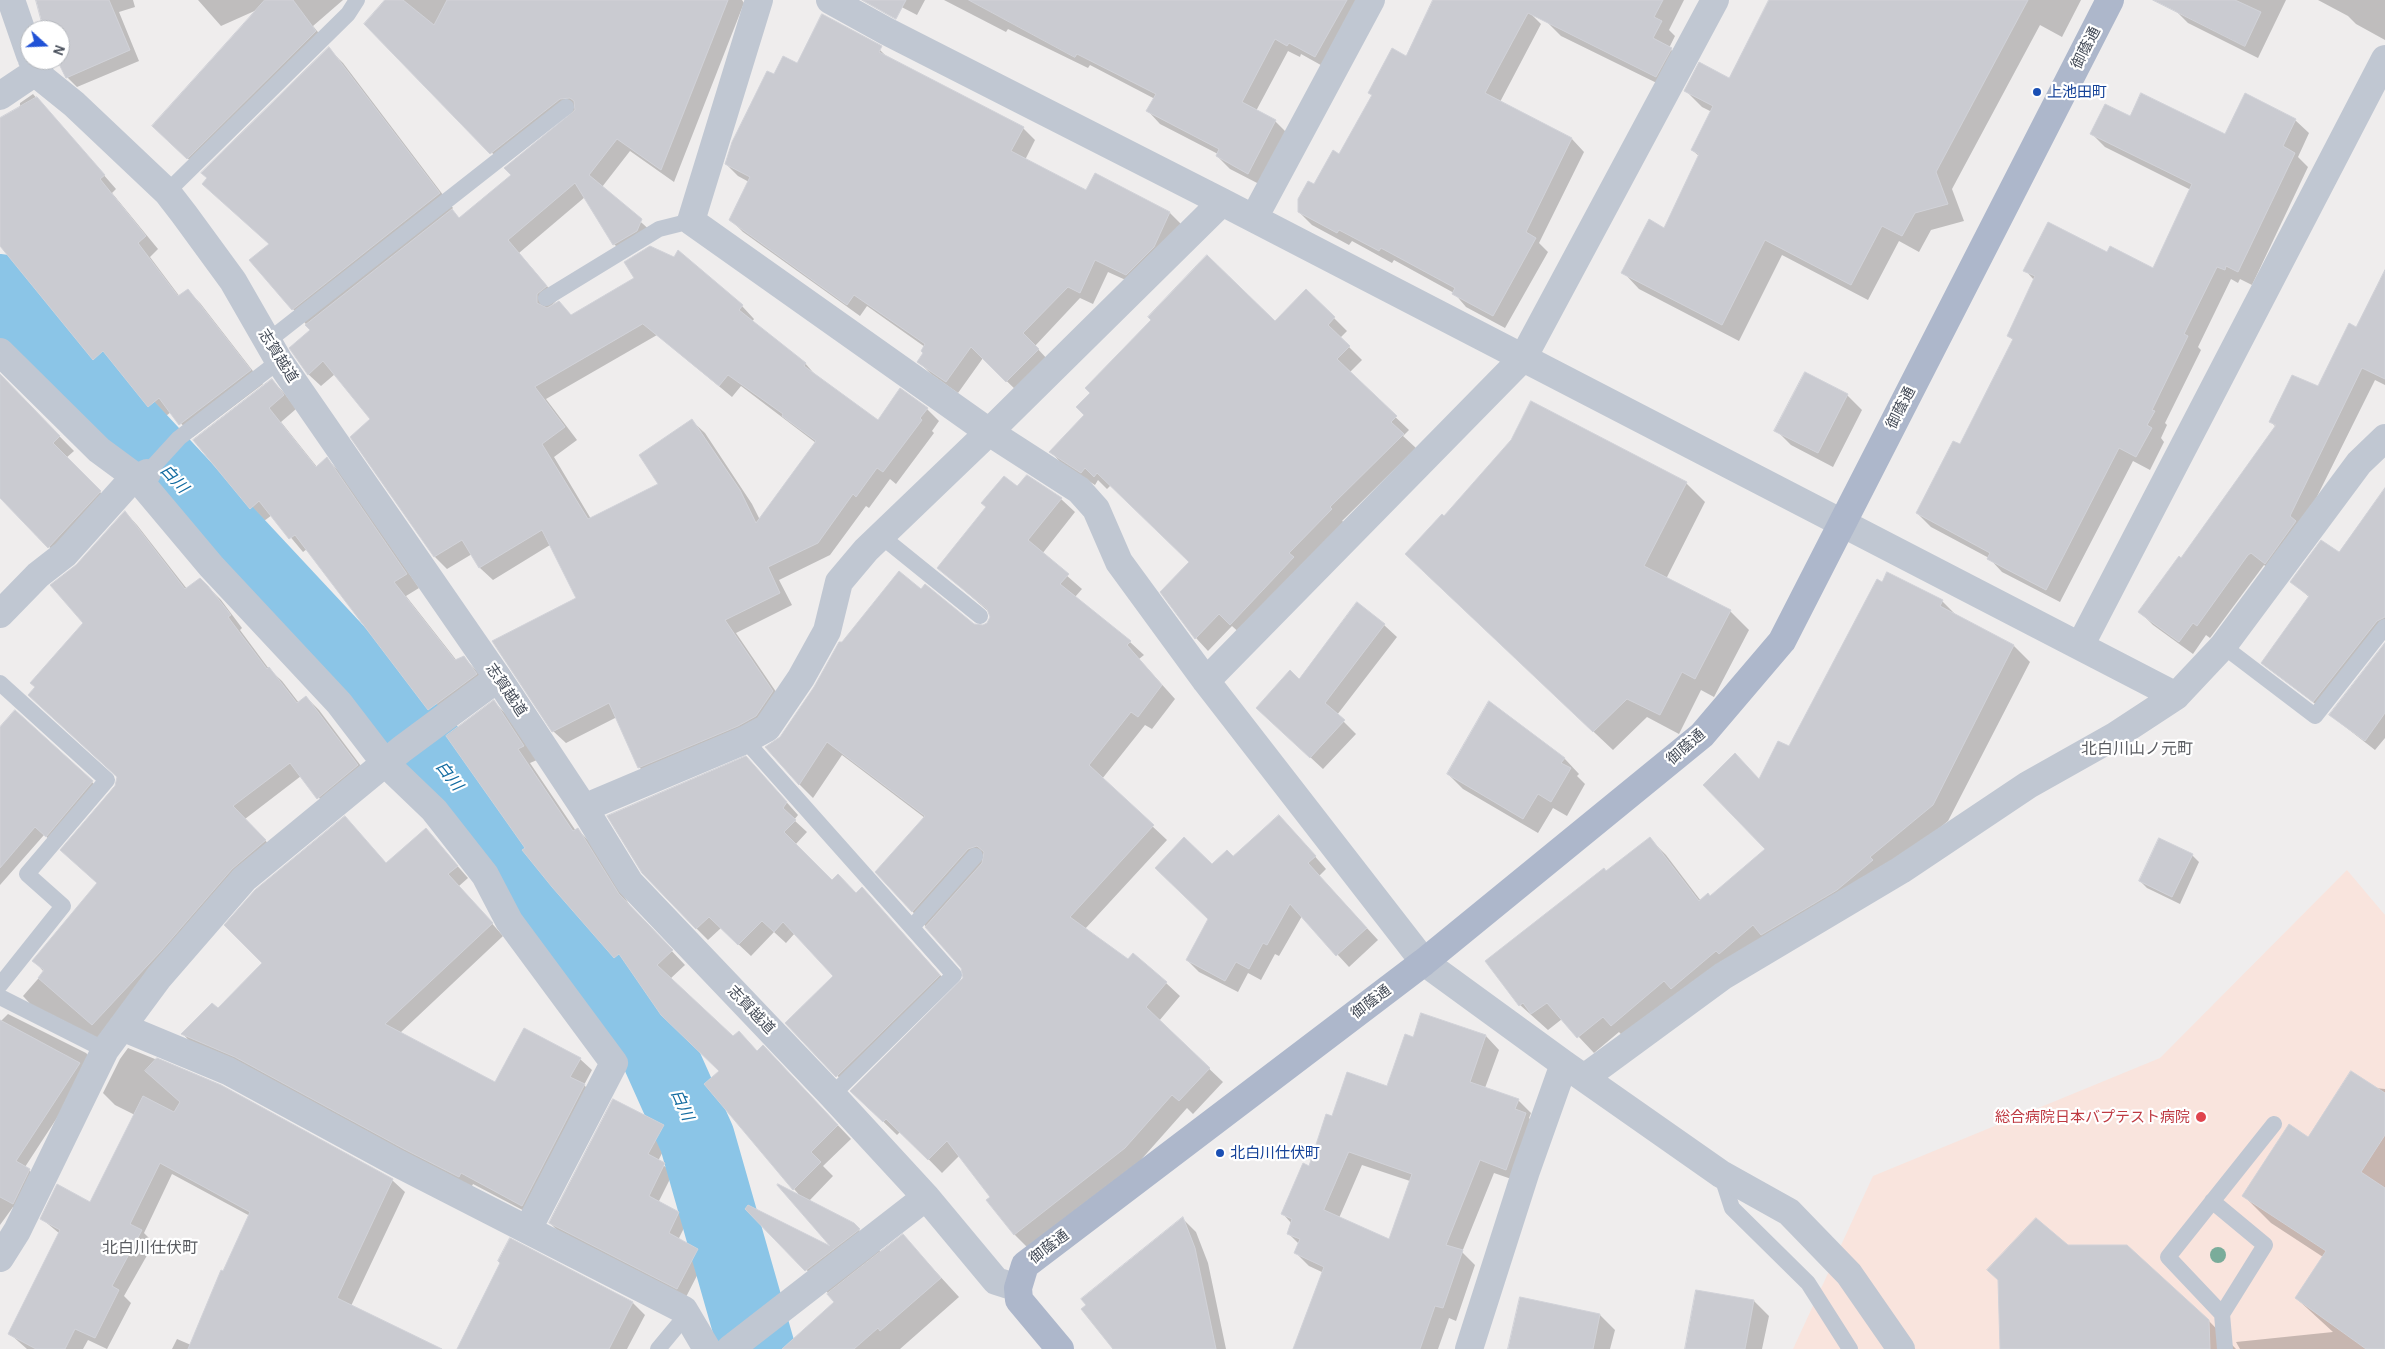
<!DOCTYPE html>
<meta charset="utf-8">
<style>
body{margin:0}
#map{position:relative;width:2385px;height:1349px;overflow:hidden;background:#efeded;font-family:"Alegreya Sans",sans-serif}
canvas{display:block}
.north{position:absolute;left:20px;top:20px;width:50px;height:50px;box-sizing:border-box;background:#fff;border:1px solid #b5b8bd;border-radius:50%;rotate:110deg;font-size:14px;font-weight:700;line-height:20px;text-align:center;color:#464d59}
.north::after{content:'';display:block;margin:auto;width:18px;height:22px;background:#2052d6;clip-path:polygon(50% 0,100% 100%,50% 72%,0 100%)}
</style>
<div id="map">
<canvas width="2385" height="1349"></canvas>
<div class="north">N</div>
</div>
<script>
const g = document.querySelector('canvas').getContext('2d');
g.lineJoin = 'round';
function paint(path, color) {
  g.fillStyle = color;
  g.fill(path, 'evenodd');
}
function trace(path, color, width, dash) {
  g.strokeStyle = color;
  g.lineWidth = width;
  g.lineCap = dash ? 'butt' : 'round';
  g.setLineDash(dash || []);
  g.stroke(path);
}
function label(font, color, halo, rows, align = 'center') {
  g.font = font + ' "Alegreya Sans","Noto Sans JP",sans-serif';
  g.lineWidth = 4.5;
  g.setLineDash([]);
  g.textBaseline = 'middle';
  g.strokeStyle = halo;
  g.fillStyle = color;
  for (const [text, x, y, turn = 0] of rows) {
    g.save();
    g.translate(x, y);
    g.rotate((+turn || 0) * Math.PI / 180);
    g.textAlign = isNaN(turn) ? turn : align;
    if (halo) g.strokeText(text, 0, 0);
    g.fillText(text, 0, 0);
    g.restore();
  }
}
paint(new Path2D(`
 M2347 870 2385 915V1349H1793L1873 1176 2160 1058Z`), '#f9e4dd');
paint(new Path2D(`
 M37 0H133L135 7 119 12 139 61 77 87 64 74 58 60H60V30H46Z
 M198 0H343L313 26 326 42 198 168 164 136 259 9 221 26Z
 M386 0H742L744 3 674 182 630 151 602 187 653 233 627 257 614 244 585 197 519 253 558 299 548 309 559 303 572 316 742 306 754 319 752 322 805 363 817 377 878 422 927 409 939 421 932 431 934 433 896 484 890 479 869 508 866 506 830 555 779 580 792 605 736 633 785 705 652 780 639 767 617 717 566 743 553 731 578 599 550 545 493 580 480 568 472 554 447 569 435 557 352 437 372 419 335 374 321 386 308 374 311 330 293 309 270 244 329 49 343 63 453 208 451 210 460 219 512 175 569 117 567 115 504 165 366 24ZM657 335 732 397 741 386 816 443 760 520 752 504 705 433 692 421 660 484 591 519 554 457 577 440 546 399Z
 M888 0H925L917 15Z
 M944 0H1366L1328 69 1301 54 1300 57 1288 51 1256 111 1275 121 1288 134 1261 185 1230 169 1217 156 1218 154 1160 124 1148 111 1155 99 1090 65 1088 68 1008 29 1006 32Z
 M1436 0H1506L1529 12 1541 24 1500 102 1572 139 1584 152 1539 243 1548 252 1505 328 1466 307 1454 293 1394 260 1392 263 1352 241 1349 245 1312 225 1299 212 1315 186 1340 156 1373 96 1369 92 1407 58Z
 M1558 0H1684L1669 30 1675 36 1669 48 1685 63 1671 90 1561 36 1547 22Z
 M1770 0H2081L2062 37 2040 25 1952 189 1964 221 1931 230 1919 252 1899 241 1868 300 1782 255 1739 341 1639 289 1623 272 1665 229 1699 156 1692 150 1712 112 1702 107 1686 91 1729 80Z
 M2180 0H2286L2258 58 2188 23 2175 10Z
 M2318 0H2385V40L2356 24 2348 16Z
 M880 50 888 58 1023 128 1035 140 1025 160 1086 191 1170 213 1182 225 1139 286 1108 272 1093 304 1080 298 1035 346 1050 362 1019 393 983 358 958 393 931 374 919 362 925 353V347L867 306 860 316 743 232 731 220 749 182 738 176 726 164 774 76 798 65Z
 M33 94 116 189 112 193 158 249 150 257 180 297 188 291 200 303 263 384 193 437 171 412 162 419 116 364 106 372 0 245V121L19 130 20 103Z
 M2131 118 2226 136 2295 120 2309 133 2298 157 2308 167 2252 285 2240 279 2238 283 2231 279 2198 347 2201 350 2165 423 2167 425 2161 438 2164 442 2150 470 2133 461 2060 602 2002 572 1989 558 1931 527 1917 513 1961 446 2014 341 2009 336 2034 280 2025 270 2107 253 2154 270 2191 190 2105 147 2092 134Z
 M2385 284V385L2375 380 2278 575 2264 565 2210 638 2206 635 2193 654 2153 625 2140 612 2181 560 2276 427 2271 422 2318 388Z
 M1334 318 1347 331 1340 338 1362 360 1349 373 1409 430 1403 436 1416 448 1342 521 1344 522 1244 637 1232 626 1208 651 1196 638 1191 562 1111 485 1107 489 1098 480 1095 485 1063 465 1051 452 1275 323Z
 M0 379 16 392 74 451 66 458 114 506 63 561 0 497Z
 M272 380 285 394 296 409 281 422 317 467 327 459 340 472 419 588 406 596 457 661 463 657 477 671 489 688 442 723 429 710 307 549 303 552 272 515 264 521 251 508Z
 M1847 395 1862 410 1833 467 1791 445 1776 430Z
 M1686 483 1705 502 1666 579 1730 611 1749 630 1714 697 1701 690 1679 734 1647 717 1613 750 1425 573Z
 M1017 487 1061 499 1075 512 1042 554 1082 589 1075 597 1130 642 1144 655 1139 659 1175 699 1152 729 1145 725 1102 779 1167 840 1085 929 1128 960 1166 983 1180 996 1159 1021 1223 1082 1193 1114 1187 1108 1139 1162 1028 1248 1015 1235 992 1197 960 1155 942 1173 901 1131 897 1135 852 1091 965 979 963 968 877 872 925 818 842 755 813 798 799 784 781 738 843 643 921 591 974 625 983 627 988 623 991 617 989 612 939 568Z
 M2385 492V633L2324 711 2263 662 2309 597 2292 582 2339 554Z
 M125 512 137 525 187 589 200 579 221 600 242 628 240 630 269 669 282 681 299 703 306 697 319 710 370 778 330 811 301 776 245 819 278 854 110 1046 35 1009 23 996 44 972 34 961 98 884 62 850 118 782 85 623 77 565Z
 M1942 601 1958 617 2014 646 2030 662 1948 821 1885 874 1627 1041 1619 1032 1594 1053 1562 1019 1548 1030 1520 1005 1606 872 1650 839 1666 855 1701 901 1710 897 1766 850 1760 780 1790 748Z
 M1384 625 1397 637 1337 715 1356 734 1323 769 1270 720 1299 680Z
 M2385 645V738L2375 750 2330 715Z
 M494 702 507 715 537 760 530 763 576 831 578 830 591 843 632 909 685 965 670 979 733 1038 739 1032 758 1052 777 1061 851 1139 823 1166 833 1176 809 1201 853 1224 882 1253 903 1236 959 1297 900 1349H797L836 1302 749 1207 834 1250 779 1186 801 1197 794 1189 720 1071 630 968 628 970 615 957 527 848Z
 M1490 703 1565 759 1579 774 1577 776 1585 784 1567 816 1553 808 1538 833 1463 789 1448 774Z
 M0 729 92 782 100 790 55 844 44 835 0 885Z
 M758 770 798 815 794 820 807 832 795 845 832 881 856 895 862 888 951 987 849 1088 787 1023 835 976 795 933 786 943 774 932 751 956 721 928 708 940 696 928Z
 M345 818 387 864 426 830 468 878 459 886 503 936 400 1033 496 1084 580 1059 592 1070 584 1085 596 1097 534 1216 473 1184 471 1188 194 1046 183 1034 218 1009 264 963Z
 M1291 829 1326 869 1319 876 1378 940 1349 967 1302 916 1279 956 1275 954 1261 980 1248 973 1238 992 1199 972 1187 960 1210 919 1212 865 1233 858Z
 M2192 855 2199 862 2180 904 2147 888 2140 881Z
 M8 1014 86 1053 94 1061 25 1167 37 1177 21 1211 13 1207 0 1225V1022Z
 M1422 1014 1486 1036 1499 1050 1485 1088 1518 1100 1531 1113 1529 1118 1539 1127 1520 1182 1494 1173 1462 1252 1475 1265 1456 1321 1449 1318 1438 1349H1294L1324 1273 1309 1266 1296 1253 1299 1244 1289 1234 1292 1224 1283 1214 1310 1167 1332 1118 1388 1087 1414 1038ZM1362 1165 1410 1181 1390 1241 1339 1218Z
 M128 1048 221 1086 392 1180 405 1192 351 1306 409 1349H172L177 1339 191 1345 250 1216 172 1174 144 1233 154 1243 124 1296 131 1303 107 1349 88 1340 83 1349H27L10 1334 60 1234 42 1219 91 1203 135 1115 115 1105 103 1093 120 1059Z
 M2375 1088 2385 1089V1349H2240L2236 1342 2333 1332 2296 1298 2323 1257 2271 1223 2244 1196 2308 1138Z
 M663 1126 672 1134 658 1161 673 1173 658 1203 679 1213 687 1222 678 1240 697 1250 706 1258 686 1297 559 1232 550 1223Z
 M1183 1219 1196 1232 1208 1263 1226 1349H1115Z
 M2068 1247 2208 1320 2236 1349H2001Z
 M1754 1301 1769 1316 1762 1349H1687Z
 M633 1303 645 1315 627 1349H459Z
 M1600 1315 1615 1330 1610 1349H1510Z`), '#0003');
trace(new Path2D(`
 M0 292 434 757 650 1034 697 1139 757 1349`), '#8bc5e7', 76);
const building = new Path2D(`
 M36 0H109L130 50 66 78 57 60H60V30H44Z
 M265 0H293L316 31 187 159 152 126Z
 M385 0H403L434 25 447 0H728L661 170 617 139 589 175 642 219 637 231 613 245 575 183 508 240 547 286 537 294V303L547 308 559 301 571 315 634 278 624 262 650 246 674 257 678 250 743 305 739 310 806 363 804 366 878 420 900 388 928 408 920 418 922 420 883 472 877 468 856 497 853 494 818 543 768 567 780 593 725 620 773 691 756 716 738 726 638 768 609 703 552 732 492 641 576 598 542 530 479 568 462 540 434 557 350 437 370 419 323 361 308 375 289 348 310 330 305 325 452 209 459 218 511 175 504 168 575 110 574 101 570 98 560 99 490 154 364 24ZM643 324 719 386 728 375 783 414 782 416 816 441 756 523 740 490 692 419 639 455 658 484 588 519 542 444 565 427 535 387Z
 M862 0H906L896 19Z
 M969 0H1347L1315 57 1289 43 1287 46 1275 39 1242 102 1276 120 1248 174 1216 156 1219 149 1146 111 1156 94 1077 54 1075 57Z
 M1433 0H1663L1654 17 1662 21 1653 38 1672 48 1656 77 1528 13 1501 63 1485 93 1572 138 1526 232 1536 238 1493 316 1452 294 1455 288 1381 248 1379 251 1339 230 1337 233 1298 212V199L1308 181 1314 184 1333 150 1339 154 1372 95 1368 93 1392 48 1406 56Z
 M1769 0H2028L1936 172 1948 204 1915 213 1902 236 1882 226 1851 285 1765 240 1722 325 1621 273 1649 219 1664 228 1699 154 1691 150 1713 106 1684 91 1699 62 1729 78Z
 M2153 0H2235L2261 12 2245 46Z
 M822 14 882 46 879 52 1024 127 1011 151 1086 190 1095 173 1170 212 1154 247 1126 275 1095 260 1080 293 1068 287 1023 333 1039 349 1006 382 971 347 946 382 917 362 923 353 921 351 925 344 854 295 847 305 729 220 750 177 725 164 732 142 767 71 774 74 783 56 797 63Z
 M329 47 440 193 292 310 249 260 269 244 202 184 207 178 201 173Z
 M2141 93 2225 134 2245 93 2296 119 2283 146 2295 153 2238 272 2226 266 2225 270 2217 267 2184 334 2188 336 2152 410 2155 411 2147 425 2152 428 2136 457 2119 448 2046 590 1987 559 1990 553 1916 513 1953 441 1960 444 2013 339 2007 336 2035 276 2023 271 2048 222 2107 252 2110 246 2153 268 2192 184 2090 134 2105 104 2130 116Z
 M37 97 105 175 100 179 146 236 138 243 178 296 188 289 251 370 179 425 159 398 148 407 103 351 93 360 0 246V118Z
 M1207 255 1275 321 1306 289 1335 317 1328 325 1350 346 1337 359 1397 416 1391 422 1404 434 1330 507 1332 509 1289 553 1294 557 1230 625 1219 614 1195 639 1160 592 1189 562 1097 473 1094 477 1085 468 1081 473 1049 452 1084 415 1076 407 1090 393 1085 388 1151 320 1148 317Z
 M2385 270V379L2362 368 2290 516 2296 521 2265 564 2251 553 2248 555 2197 626 2193 623 2179 642 2138 612 2179 556 2181 558 2276 425 2269 422 2292 375 2318 386 2349 323 2356 327Z
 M1805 372 1848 394 1818 453 1774 431Z
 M0 374 60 436 53 443 101 491 48 548 0 498Z
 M272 379 284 395 269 408 316 467 327 457 407 574 394 582 455 660 464 656 477 674 428 710 295 535 289 539 259 501 250 509 193 440Z
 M1531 401 1687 482 1644 566 1731 610 1695 679 1682 672 1660 715 1627 699 1593 732 1405 554 1442 514 1444 516 1511 440Z
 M1027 475 1062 498 1028 540 1069 574 1060 584 1131 641 1127 645 1162 685 1138 717 1131 712 1089 765 1154 825 1070 917 1128 959 1133 953 1167 982 1146 1007 1210 1068 1179 1101 1172 1095 1125 1148 1014 1235 986 1200 990 1197 947 1141 928 1160 886 1119 883 1122 850 1091 963 978 961 968 925 927 982 863 984 852 977 846 968 849 912 912 875 872 925 816 827 742 799 785 765 747 780 737 814 687 839 642H842L899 571 921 589 925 584 974 624 983 625 987 623 990 617 987 609 937 568 986 507 981 503 1004 476 1017 486Z
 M2385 488V617L2377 621 2313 702 2261 663 2309 596 2290 582 2321 540 2339 552Z
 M125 511 185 589 200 578 208 586 231 615 228 617 267 669 269 667 297 703 306 696 358 765 317 799 290 763 233 806 266 840 232 869 161 951 92 1025 38 978 44 970 32 961 97 883 60 850 115 786 117 777 28 695 35 687 30 683 83 623 50 585 76 565Z
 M1887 572 1943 600 1940 606 2014 645 1933 805 1870 857 1873 860 1837 890 1761 935 1753 925 1719 954 1716 951 1671 989 1664 981 1611 1026 1603 1017 1577 1038 1547 1003 1531 1014 1523 1003 1519 1006 1485 961 1604 868 1606 871 1650 837 1699 901 1708 893 1710 896 1765 849 1703 785 1735 753 1759 779 1778 741 1789 746 1877 579 1882 582Z
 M1357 602 1385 624 1325 703 1345 720 1310 758 1256 708 1290 670 1299 679Z
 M2385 643V713L2365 741 2329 715Z
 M494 700 524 746 518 749 573 831 578 828 619 894 673 950 657 965 733 1036 739 1031 757 1051 763 1045 838 1125 811 1152 821 1162 793 1190 704 1084 719 1071 661 1015 619 954 614 958 552 887 522 850 525 848 446 736Z
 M1489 701 1565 758 1561 763 1571 768 1551 802 1538 794 1523 819 1447 774Z
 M15 710 93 781 46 837 35 827 0 868V727Z
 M746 756 787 802 783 808 796 820 784 832 832 880 838 874 856 893 862 887 940 975 836 1077 785 1023 833 976 783 922 774 932 762 921 738 945 709 917 696 929 642 873 607 816Z
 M1279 815 1316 856 1308 863 1367 928 1336 956 1290 904 1267 945 1263 943 1249 969 1236 962 1225 981 1186 960 1208 919 1155 868 1184 837 1212 864 1227 850 1233 856Z
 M345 816 386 863 426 828 458 866 448 874 493 923 385 1024 495 1082 524 1028 581 1058 570 1077 585 1084 522 1206 461 1173 459 1177 404 1149 235 1057 181 1034 212 1003 218 1008 262 963 224 925 255 890Z
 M2159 838 2193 854 2172 897 2139 881Z
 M1421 1013 1486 1035 1470 1082 1519 1099 1515 1109 1526 1113 1506 1170 1480 1160 1446 1245 1463 1250 1443 1308 1435 1306 1420 1349H1293L1324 1267 1294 1253 1300 1239 1287 1234 1292 1219 1281 1214 1303 1163 1309 1166 1326 1114 1332 1116 1347 1072 1387 1086 1405 1034 1413 1037ZM1349 1152 1412 1174 1389 1239 1324 1210Z
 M0 1020 80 1063 16 1161 30 1169 13 1204 0 1197Z
 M157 1058 221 1085 393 1179 337 1298 442 1349H188L221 1270 223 1271 250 1212 160 1163 130 1224 142 1230 112 1286 119 1290 95 1338 75 1329 65 1349H36L8 1334 60 1230 40 1219 57 1184 90 1202 143 1096 174 1112 180 1102 145 1071Z
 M2351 1071 2385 1093V1135L2361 1172 2385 1188V1349H2366L2295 1298 2326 1251 2242 1196 2289 1124 2308 1137Z
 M613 1099 664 1125 648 1154 665 1163 649 1196 679 1212 669 1233 698 1249 677 1289 549 1223Z
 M778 1184 854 1223 860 1229 805 1271 745 1209 748 1205 830 1246 777 1185Z
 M1183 1217 1195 1248 1216 1349H1113L1081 1309 1086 1305 1081 1299Z
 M2036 1218 2068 1245H2127L2209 1320 2210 1349H2000L1998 1280 1987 1270Z
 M903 1234 941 1278 880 1331 878 1328 854 1349H782L834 1302 827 1294Z
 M510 1238 633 1302 609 1349H457L500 1263 498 1261Z
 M1696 1290 1754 1300 1745 1349H1685Z
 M1520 1297 1600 1314 1593 1349H1508Z`);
paint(building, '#cacbd1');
trace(building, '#d1d2d8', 1);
trace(new Path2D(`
 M167 192 348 14 357 0
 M546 298 659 229 691 221
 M268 341 566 107
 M147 473 179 438 279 361
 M881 536 980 616
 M2223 646 2315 716 2385 627
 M0 683 107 780 27 874 63 906 0 985
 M745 740 954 975 832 1095
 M912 927 975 856
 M0 997 105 1050
 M1721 1174 1732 1208 1808 1283 1850 1349
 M2212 1201 2265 1245 2222 1314 2225 1349
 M2222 1314 2168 1257 2274 1124
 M658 1349 678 1325 689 1318`), '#c0c7d2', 16);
trace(new Path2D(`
 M11 0 30 55
 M759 0 691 221 989 432 1079 490 1096 509 1119 562 1206 681 1424 962 1564 1064 1721 1174 1789 1212 1849 1274 1901 1349
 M830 0 886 31 1222 202 2176 696
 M32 60 43 79 74 104 167 192 184 214 233 281 279 361 498 678 584 808 630 883 832 1095 926 1197 996 1281 1018 1288
 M0 96 37 71
 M1254 218 1371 0
 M0 352 99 450 137 478 211 566 339 703 385 763 434 810 485 875 509 921 614 1063 528 1229
 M0 614 38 575 65 554 127 485 147 473
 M2080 646 2385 59
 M1206 681 1523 358 1715 0
 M584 808 745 740 767 728 801 678 827 631 839 582 866 550 989 432 1222 202
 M122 1027 228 1071 397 1163 684 1310 707 1349
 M1584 1078 1723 976 1901 870 2028 785 2115 736 2176 696 2223 646 2359 463 2385 438
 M0 1258 17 1231 105 1050 159 977 244 879 402 749 498 678
 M730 1349 926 1197
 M1469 1349 1526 1171 1564 1064`), '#c0c7d2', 28);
trace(new Path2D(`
 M1060 1349 1019 1300 1018 1288 1025 1265 1424 962 1702 735 1782 641 2110 0`), '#adb7cb', 28);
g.fillStyle = '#7aac9a';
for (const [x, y] of [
 [2218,1255]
]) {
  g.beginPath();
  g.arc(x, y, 8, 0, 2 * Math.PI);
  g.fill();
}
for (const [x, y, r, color] of [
 [2037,92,5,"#1a4fb4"],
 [2201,1117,6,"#e0444e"],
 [1220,1153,5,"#1a4fb4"]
]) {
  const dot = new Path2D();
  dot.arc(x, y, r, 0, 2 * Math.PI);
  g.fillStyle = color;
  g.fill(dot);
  trace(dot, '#fff', 2);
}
label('15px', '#464d59', '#fff', [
 ["御蔭通",2086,48,-63],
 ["志賀越道",278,356,58],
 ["御蔭通",1901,408,-63],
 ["志賀越道",506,690,56],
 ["御蔭通",1686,747,-41],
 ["御蔭通",1371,1002,-37],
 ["志賀越道",751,1010,46],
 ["御蔭通",1049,1247,-37]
]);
label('15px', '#164399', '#fff', [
 ["上池田町",2047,92],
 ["北白川仕伏町",1230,1153]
], 'left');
label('15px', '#be3a42', '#fff', [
 ["総合病院日本バプテスト病院",2190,1117]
], 'right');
label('italic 16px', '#126ba0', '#fff', [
 ["白川",174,479,47],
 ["白川",449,776,52],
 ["白川",682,1105,66]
]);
label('16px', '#5a5c61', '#fff', [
 ["北白川山ノ元町",2137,749],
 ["北白川仕伏町",150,1248]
]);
</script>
